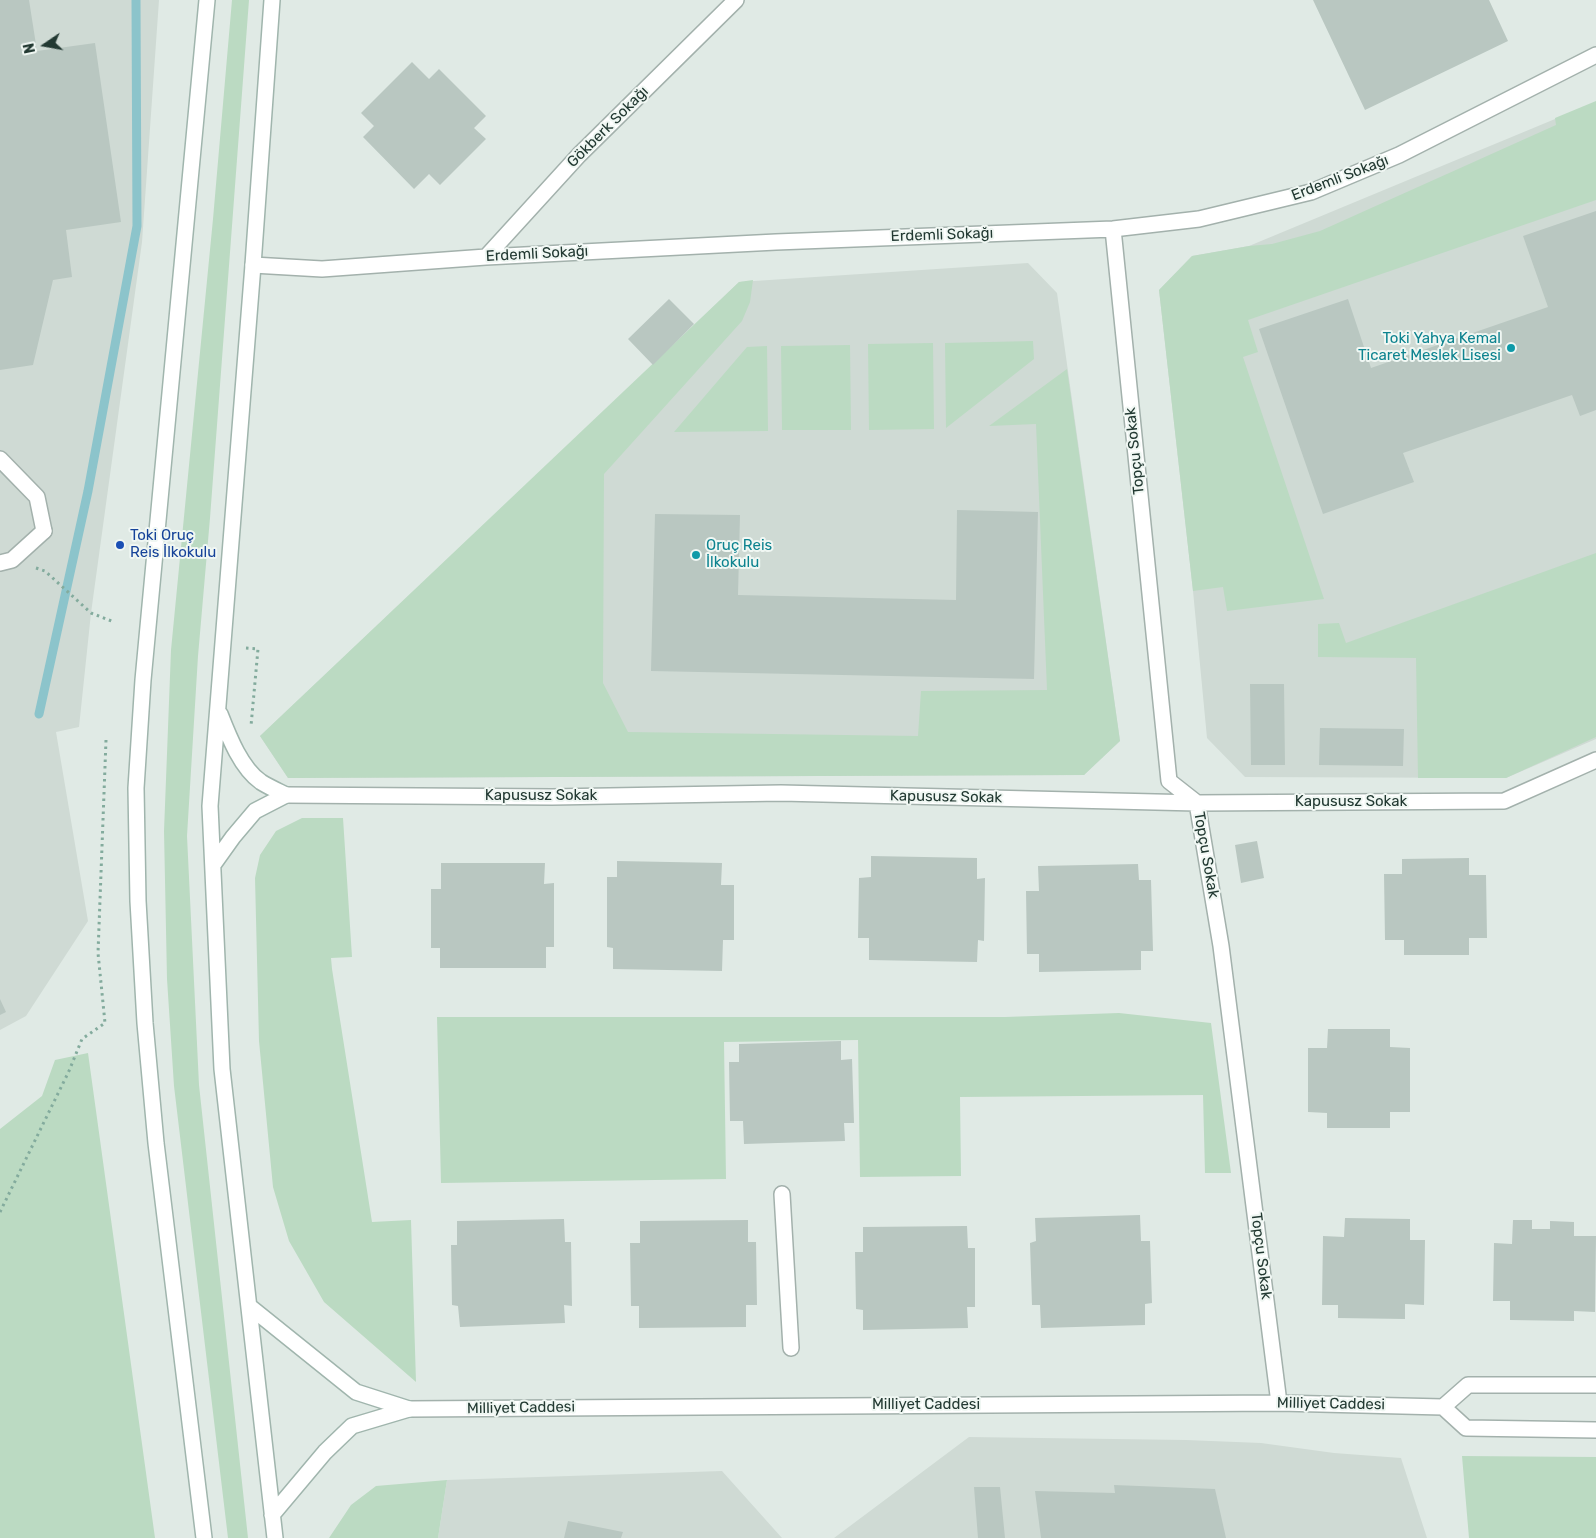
<!DOCTYPE html>
<meta charset="utf-8">
<style>
body{margin:0}
#map{position:relative;width:1596px;height:1538px;overflow:hidden;background:#e0eae5;font-family:Rubik,sans-serif}
canvas{display:block}
.north{position:absolute;left:20px;top:20px;width:50px;height:50px;-webkit-text-stroke:4px #f0f7f3;paint-order:stroke;rotate:258deg;font-size:14px;font-weight:700;line-height:20px;text-align:center;color:#223932}
.north::after{content:'';display:block;margin:auto;width:18px;height:22px;background:#223932;clip-path:polygon(50% 0,100% 100%,50% 72%,0 100%)}
</style>
<div id="map">
<canvas width="1596" height="1538"></canvas>
<div class="north">N</div>
</div>
<script>
const g = document.querySelector('canvas').getContext('2d');
g.lineJoin = 'round';
function paint(path, color) {
  g.fillStyle = color;
  g.fill(path, 'evenodd');
}
function trace(path, color, width, dash) {
  g.strokeStyle = color;
  g.lineWidth = width;
  g.lineCap = dash ? 'butt' : 'round';
  g.setLineDash(dash || []);
  g.stroke(path);
}
function label(font, color, halo, rows, align = 'center') {
  g.font = font + ' Rubik,sans-serif';
  g.lineWidth = 4;
  g.setLineDash([]);
  g.textBaseline = 'middle';
  g.strokeStyle = halo;
  g.fillStyle = color;
  for (const [text, x, y, turn = 0] of rows) {
    g.save();
    g.translate(x, y);
    g.rotate((+turn || 0) * Math.PI / 180);
    g.textAlign = isNaN(turn) ? turn : align;
    if (halo) g.strokeText(text, 0, 0);
    g.fillText(text, 0, 0);
    g.restore();
  }
}
paint(new Path2D(`
 M0 0H159L142 242 91 613 79 727 56 732 88 921 26 1016 0 1030Z
 M1596 102V739L1506 778 1245 777 1207 738 1193 591 1159 290 1192 256 1249 246Z
 M1028 263 1057 293 1120 741 1084 775 288 778 260 736 653 365 739 282Z
 M969 1437 1186 1440 1261 1443 1334 1453 1401 1458 1427 1538H834Z
 M722 1471 782 1538H438L447 1480Z`), '#cfdad4');
paint(new Path2D(`
 M232 0H249L210 518 198 656 187 836 199 1085 248 1538H228L174 1086 167 979 164 831 171 650 213 219Z
 M1596 101V200L1248 320 1258 352 1243 357 1324 599 1227 611 1223 587 1193 591 1159 290 1192 256 1249 246 1272 244 1320 231 1556 125 1555 118Z
 M753 280 750 302 742 321 604 474 603 683 628 732 918 736 921 691 1047 690 1036 424 989 426 1067 369 1120 741 1084 775 288 778 260 736 739 282Z
 M1033 341 1034 359 946 428 945 343Z
 M933 343 934 429 869 430 868 344Z
 M850 345 851 430H782L781 346Z
 M767 346 768 431 674 432 747 347Z
 M1596 553V737L1506 778H1418L1416 658 1318 657V624L1339 623 1346 643Z
 M302 818H343L352 957 331 958 332 969 372 1222 411 1220 416 1382 324 1302 289 1241 273 1187 259 1041 255 878 260 855 276 831Z
 M1119 1013 1211 1023 1231 1173H1205L1203 1095 960 1097 961 1176 860 1177 858 1040 724 1042 726 1179 441 1183 437 1017H1005Z
 M88 1053 155 1538H0V1129L42 1096 55 1060Z
 M1462 1456 1596 1457V1538H1469Z
 M447 1480 438 1538H329L351 1505 376 1486Z`), '#bbdac2');
trace(new Path2D(`
 M39 714 88 491 137 226 136 0`), '#8cc4cb', 9);
paint(new Path2D(`
 M0 0H29L37 51 95 43 121 222 66 230 72 277 53 280 33 365 0 370Z
 M1313 0H1489L1508 41 1365 110Z
 M412 62 429 79 439 69 486 116 474 128 486 139 440 185 429 174 414 189 363 137 374 126 361 113Z
 M1596 211V410L1580 416 1572 395 1403 453 1414 482 1323 514 1259 329 1348 299 1371 368 1548 307 1523 236Z
 M669 299 694 324 653 365 628 339Z
 M957 510 1038 512 1034 679 651 671 655 514 740 515 738 595 956 600Z
 M1250 684H1284L1285 765H1251Z
 M1320 728 1404 729 1403 766 1319 765Z
 M1257 841 1264 878 1241 883 1235 845Z
 M871 856 977 858V879L985 878 984 941 978 940 977 962 869 960V938H858L859 878 871 877Z
 M1469 858V875H1486L1487 938H1469V955H1404V940H1385L1384 874H1402V859Z
 M617 861 722 863 721 885H734V940H723L722 971 613 969V948L607 947V877H617Z
 M441 863H545L544 884 554 883V947H546V968H440V948H431V889H441Z
 M1138 864 1139 880H1151L1153 951H1141V970L1039 972V954H1027L1026 891H1039L1038 866Z
 M0 999 6 1012 0 1015Z
 M1328 1029H1390V1047L1410 1048V1112H1390V1128H1327V1113L1308 1112V1048H1327Z
 M841 1041V1060L852 1059 854 1123H844L845 1141 744 1144 743 1121H730L729 1062H739V1044Z
 M1140 1215 1141 1241H1150L1152 1303 1145 1304V1325L1041 1328 1040 1305H1032L1030 1243 1036 1241 1035 1218Z
 M1345 1218 1410 1219V1240H1425L1424 1305 1405 1304V1319L1338 1318V1305H1322L1323 1236 1344 1237Z
 M564 1219 565 1242H571L572 1306 564 1305 565 1323 460 1327 458 1306 452 1305 451 1245H457V1221Z
 M748 1220V1242H756L757 1305H746V1327L639 1328V1306H631L630 1243H640V1221Z
 M1513 1220H1532V1229H1550V1221L1574 1222V1236H1596L1595 1312 1574 1311V1321L1510 1320V1301H1493L1494 1243 1512 1244Z
 M967 1226 968 1248H975V1307H967L968 1328 863 1330V1310L856 1309 855 1252H863V1227Z
 M1114 1485 1215 1489 1226 1538H1041L1035 1491 1115 1493Z
 M974 1487H1000L1005 1538H978Z
 M568 1521 623 1532 621 1538H564Z`), '#b9c7c1');
const lane = new Path2D(`
 M0 459 37 497 44 531
 M782 1194 791 1348`);
const street = new Path2D(`
 M1113 229 1169 781 1197 803 1221 946 1279 1403
 M486 257 579 155 736 0
 M253 265 322 269 486 257 776 242 1113 229 1199 219 1311 192 1399 155 1596 55
 M0 563 12 560 44 531
 M286 795 552 797 781 793 1197 803 1504 801 1596 760
 M1443 1407 1468 1385H1596
 M409 1409 1279 1403 1443 1407 1466 1428 1596 1430`);
const secondary = new Path2D(`
 M272 0 253 265 210 806 222 1069 275 1538
 M220 714C229 737 241 768 261 782 269 787 278 791 286 795
 M213 865 233 837 255 811 286 795
 M249 1306 356 1392 409 1409
 M272 1515 325 1452 352 1426 409 1409
 M204 1538 156 1143 145 1023 138 901 136 788 143 680 207 0`);
trace(lane, '#a3b1ac', 18);
trace(street, '#a3b1ac', 18);
trace(secondary, '#a0b5ad', 18);
trace(new Path2D(`
 M36 568 45 571 91 613 114 622
 M246 648 258 649 251 726
 M0 1212 69 1071 82 1039 105 1023 98 953 106 740`), '#83ab9d', 3, [2.5, 4]);
trace(lane, '#fff', 15);
trace(street, '#fff', 15);
trace(secondary, '#fff', 15);
for (const [x, y, r, color] of [
 [1511,348,5,"#0f9aa8"],
 [120,545,5,"#1a4fb4"],
 [696,555,5,"#0f9aa8"]
]) {
  const dot = new Path2D();
  dot.arc(x, y, r, 0, 2 * Math.PI);
  g.fillStyle = color;
  g.fill(dot);
  trace(dot, '#f0f7f3', 2);
}
label('15px', '#223932', '#f0f7f3', [
 ["Gökberk Sokağı",608,127,-45],
 ["Erdemli Sokağı",1340,178,-21],
 ["Erdemli Sokağı",942,235,-2],
 ["Erdemli Sokağı",537,254,-3],
 ["Topçu Sokak",1135,451,-96],
 ["Kapususz Sokak",541,796],
 ["Kapususz Sokak",946,797,1],
 ["Kapususz Sokak",1351,802],
 ["Topçu Sokak",1206,855,80],
 ["Topçu Sokak",1261,1256,83],
 ["Milliyet Caddesi",1331,1404,1],
 ["Milliyet Caddesi",926,1405],
 ["Milliyet Caddesi",521,1408,-1]
]);
label('15px', '#0d838f', '#f0f7f3', [
 ["Toki Yahya Kemal",1501,339],
 ["Ticaret Meslek Lisesi",1501,356],
 ["Oruç Reis",706,546,"left"],
 ["İlkokulu",706,563,"left"]
], 'right');
label('15px', '#164399', '#f0f7f3', [
 ["Toki Oruç",130,536],
 ["Reis İlkokulu",130,553]
], 'left');
</script>
